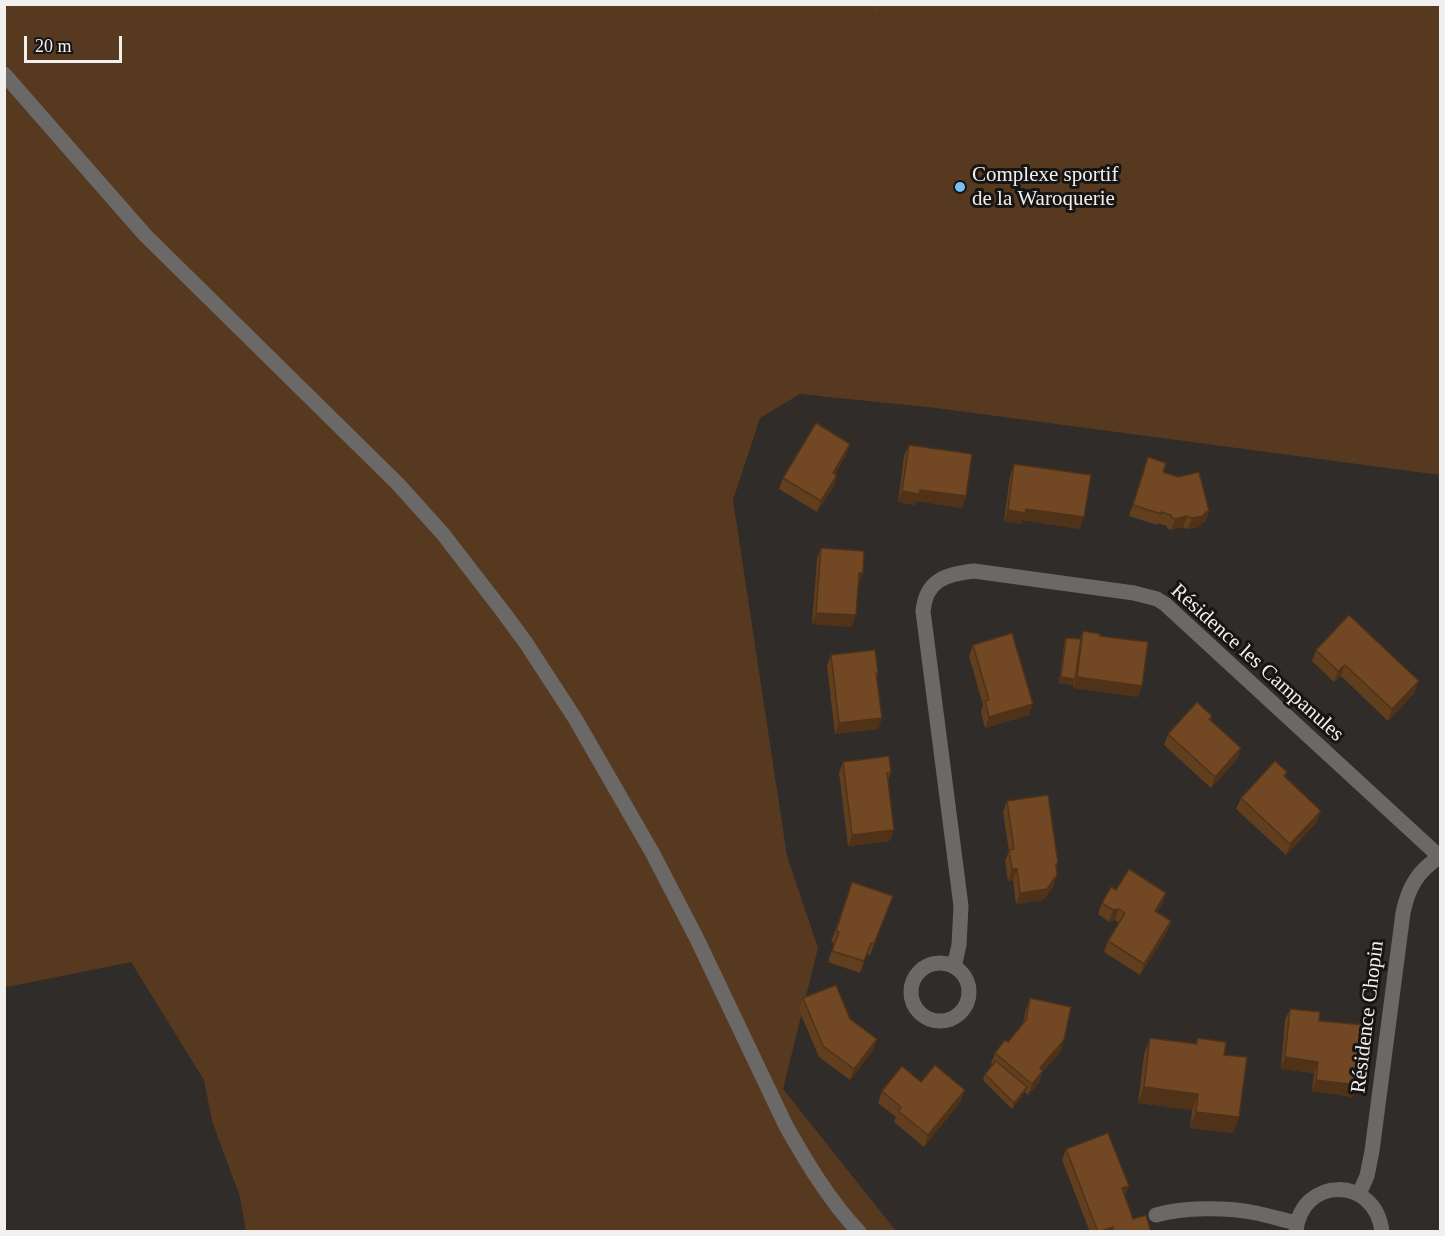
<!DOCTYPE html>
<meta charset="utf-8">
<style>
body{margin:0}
#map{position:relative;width:1445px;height:1236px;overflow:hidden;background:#302c2a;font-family:Georgia,serif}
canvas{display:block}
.frame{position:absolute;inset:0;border:6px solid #f2f0ee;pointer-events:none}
.scale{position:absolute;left:24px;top:36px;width:98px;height:27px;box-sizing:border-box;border:3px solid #f2f0ee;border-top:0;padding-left:8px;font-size:18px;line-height:21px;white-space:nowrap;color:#f2f0ee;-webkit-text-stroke:4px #171514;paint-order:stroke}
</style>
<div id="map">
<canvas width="1445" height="1236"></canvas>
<div class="frame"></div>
<div class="scale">20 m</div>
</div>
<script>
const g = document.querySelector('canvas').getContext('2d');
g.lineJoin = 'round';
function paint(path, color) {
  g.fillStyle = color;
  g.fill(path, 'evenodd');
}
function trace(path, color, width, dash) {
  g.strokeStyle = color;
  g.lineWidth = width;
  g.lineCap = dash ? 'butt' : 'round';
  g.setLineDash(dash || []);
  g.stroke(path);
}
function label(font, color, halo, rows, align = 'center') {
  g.font = font + ' Georgia,serif';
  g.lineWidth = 6;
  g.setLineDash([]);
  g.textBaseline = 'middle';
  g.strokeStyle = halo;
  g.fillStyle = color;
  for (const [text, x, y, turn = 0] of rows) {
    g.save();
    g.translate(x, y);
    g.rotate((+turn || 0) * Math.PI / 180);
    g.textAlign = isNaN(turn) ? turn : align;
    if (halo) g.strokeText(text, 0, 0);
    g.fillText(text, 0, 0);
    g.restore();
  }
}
paint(new Path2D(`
 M4 5H1440V475L936 408 800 394 760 418 733 500 787 856 818 948 783 1089 896 1231H246L240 1197 212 1121 204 1080 131 962 7 987 4 979Z`), '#57391f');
trace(new Path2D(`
 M4 74 145 235 398 484 443 534 504 613 526 643 576 720 653 854 697 939 786 1126C807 1163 829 1200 859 1232
 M911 992a29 29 0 1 1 58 0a29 29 0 1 1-58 0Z
 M954 967 959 945 961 906 923 611C926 580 946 574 974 571L1134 593 1157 599 1165 604 1440 857
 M1359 1194 1367 1176 1372 1151 1403 913C1408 888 1418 870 1440 857
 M1156 1215C1184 1207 1227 1207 1256 1213 1270 1216 1283 1220 1297 1223
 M1296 1232C1300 1176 1376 1175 1382 1232`), '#6b6968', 15);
paint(new Path2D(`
 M867 4H880L876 11Z
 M909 445 966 496 962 508 917 501 915 505 898 502 904 456Z
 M846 455 835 474 837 475 833 487 817 512 779 489 783 478Z
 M1148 457 1163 472 1209 511 1205 522 1202 523 1199 527 1188 529 1183 527 1171 530 1167 528V526L1157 523V525L1129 516Z
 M1014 464 1080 529 1022 520 1021 524 1004 521 1010 476Z
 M821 548 859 584H858L852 627 812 624 817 559Z
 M1083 631 1100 636 1142 686 1138 697 1073 688V685L1059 683 1064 644 1066 638 1080 639Z
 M973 645 1029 715 985 728 981 712 983 705 969 656Z
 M1316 650 1415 692 1388 721 1341 676 1334 682 1312 661Z
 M831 655 878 673 877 677 882 718 878 729 835 734 827 666Z
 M1212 716 1211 720 1241 748 1237 759 1211 788 1164 745 1168 734Z
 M843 762 891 772 888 780 890 841 848 846 839 773Z
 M1286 777 1317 822 1286 855 1236 809 1241 798Z
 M1007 801 1058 863 1056 868 1057 875 1053 887 1043 900 1016 904 1013 880 1008 881 1005 861 1009 851 1003 812Z
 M852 882 893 896 870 955 867 954 860 973 828 962 834 943 831 942Z
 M1116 890 1162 904 1157 912 1171 921 1167 932 1140 975 1104 952 1108 941 1119 923 1115 920 1109 922 1098 914 1102 903Z
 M803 998 850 1019 877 1039 873 1050 850 1080 819 1057 799 1010Z
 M1030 998 1064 1040 1060 1052 1042 1072 1039 1082 1028 1095 1025 1092 1012 1109 983 1080 985 1074 993 1065 991 1064 995 1053 1008 1042 1023 1023 1026 1009Z
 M1290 1009 1319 1021 1353 1097 1312 1091 1314 1073 1281 1069 1285 1020Z
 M1150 1038 1195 1044 1197 1038 1224 1055 1239 1117 1233 1133 1190 1128 1192 1110 1138 1103 1144 1055Z
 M921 1082 961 1101 924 1147 894 1122 896 1117 878 1103 882 1091Z
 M1066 1149 1125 1196 1133 1219 1151 1232H1090L1062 1160Z`), '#613e1e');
paint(new Path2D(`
 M850 444 846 455 829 484 833 473Z
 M837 475 833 487 817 512 821 501Z
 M920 490 966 496 962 508 917 501 915 505 898 502 902 491Z
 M1026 509 1084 517 1080 529 1022 520 1021 524 1004 521 1008 510Z
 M1209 511 1205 522 1202 523 1199 527 1188 529 1192 518Z
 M1187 516 1183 527 1171 530 1175 519Z
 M859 573H863L859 584H855Z
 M816 613 856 615 852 627 812 624Z
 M1345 665 1341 676 1334 682 1338 671Z
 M1061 677 1075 679 1073 685 1059 683Z
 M1077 677 1142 686 1138 697 1073 688Z
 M1419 681 1415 692 1388 721 1392 709Z
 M1033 704 1029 715 985 728 989 717Z
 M882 718 878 729 835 734 839 723Z
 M1241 748 1237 759 1211 788 1215 777Z
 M1321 811 1317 822 1286 855 1290 844Z
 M894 830 890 841 848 846 852 835Z
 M1012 869H1017L1013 880 1008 881Z
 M1057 875 1053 887 1043 900 1016 904 1020 893Z
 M1166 893 1162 904 1151 922 1155 911Z
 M1119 909 1115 920 1109 922 1113 910Z
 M1171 921 1167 932 1140 975 1144 964Z
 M877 1039 873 1050 850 1080 854 1069Z
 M1064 1040 1060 1052 1042 1072 1039 1082 1028 1095 1032 1084 1040 1068Z
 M1285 1057 1318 1062 1314 1073 1281 1069Z
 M1316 1080 1357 1085 1353 1097 1312 1091Z
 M1027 1087 1025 1092 1012 1109 1014 1103Z
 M1144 1087 1198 1094 1192 1110 1138 1103Z
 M965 1090 961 1101 924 1147 928 1135Z
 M1196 1112 1239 1117 1233 1133 1190 1128Z
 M1129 1186 1124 1197 1122 1188Z
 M1113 1227 1111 1232H1100Z`), '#4f3218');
const building = new Path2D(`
 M816 423 850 444 833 473 837 475 821 501 783 478Z
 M909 445 972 454 966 496 920 490 919 494 902 491Z
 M1148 457 1166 463 1163 472 1178 477 1199 472 1209 511 1206 512 1203 516 1192 518 1187 516 1175 519 1171 517V515L1161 512V514L1133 505Z
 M1014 464 1091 475 1084 517 1026 509 1025 513 1008 510Z
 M821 548 864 551 863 573H859L856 615 816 613Z
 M1349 615 1419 681 1392 709 1345 665 1338 671 1316 650Z
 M1083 631 1100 634V636L1148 642 1142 686 1077 677Z
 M1012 633 1033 704 989 717 985 701 989 700 973 645Z
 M1066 638 1081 639 1075 679 1061 677Z
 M875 650 878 673H876L882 718 839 723 831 655Z
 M1197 702 1212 716 1209 719 1241 748 1215 777 1168 734Z
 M889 756 891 772 887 773 894 830 852 835 843 762Z
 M1275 761 1287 772 1284 776 1321 811 1290 844 1241 798Z
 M1048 795 1058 863 1056 864 1057 875 1047 889 1020 893 1017 869H1012L1009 850 1014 849 1007 801Z
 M1129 869 1166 893 1155 911 1171 921 1144 964 1108 941 1125 913 1119 909 1113 910 1102 903 1111 887 1116 890Z
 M852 882 893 896 874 944 871 943 864 961 832 951 839 932 836 931Z
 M836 985 850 1019 877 1039 854 1069 823 1046 803 998Z
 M1030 998 1071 1007 1064 1040 1040 1068 1043 1071 1032 1084 995 1053 1005 1040 1008 1042 1026 1020Z
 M1290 1009 1320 1012 1319 1021 1365 1025 1357 1085 1316 1080 1318 1062 1285 1057Z
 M1150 1038 1197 1044V1038L1226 1042 1224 1055 1247 1057 1239 1117 1196 1112 1198 1094 1144 1087Z
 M996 1061 1027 1087 1014 1103 985 1074Z
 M935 1065 965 1090 928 1135 898 1111 901 1107 882 1091 902 1066 921 1082Z
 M1108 1133 1129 1186 1122 1188 1133 1219 1146 1215 1151 1232H1114L1113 1227 1098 1232 1066 1149Z`);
paint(building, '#714823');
trace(building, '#4f3218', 1.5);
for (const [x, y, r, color] of [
 [960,187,6,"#75c0f6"]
]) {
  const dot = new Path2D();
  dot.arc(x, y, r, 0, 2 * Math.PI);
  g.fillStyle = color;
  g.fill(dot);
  trace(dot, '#171514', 2);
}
label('21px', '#f2f0ee', '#171514', [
 ["Complexe sportif",972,175],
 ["de la Waroquerie",972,199]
], 'left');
label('21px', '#f2f0ee', '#171514', [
 ["Résidence les Campanules",1257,663,42],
 ["Résidence Chopin",1368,1017,-83]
]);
</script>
